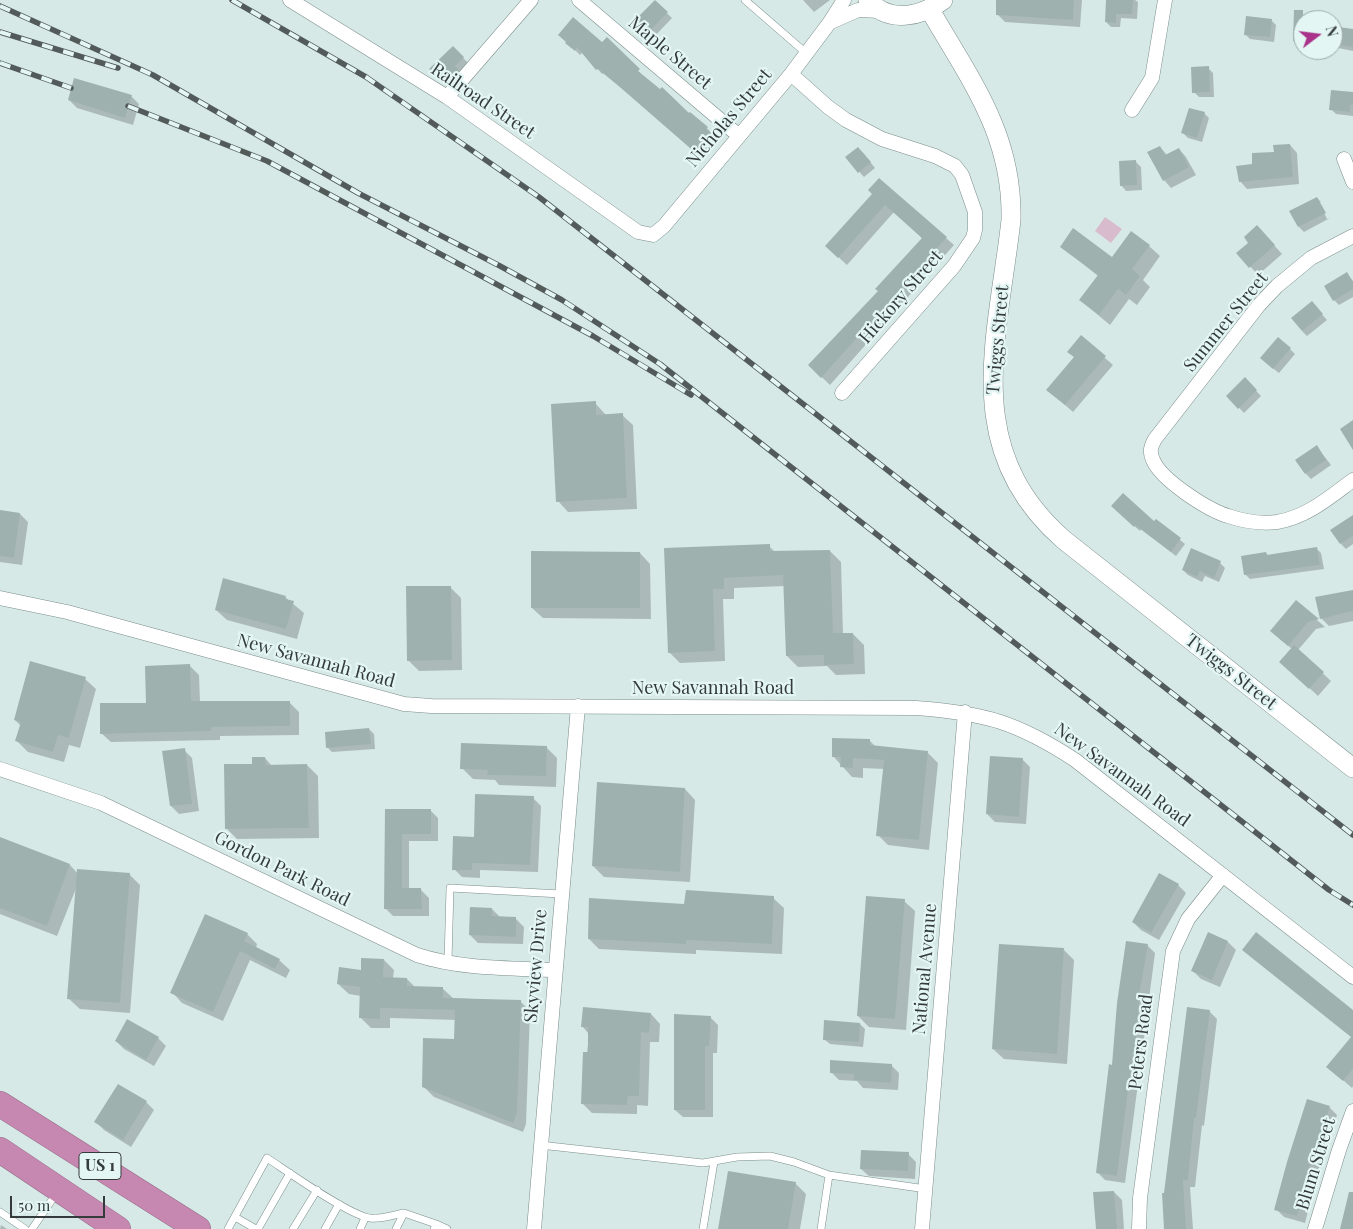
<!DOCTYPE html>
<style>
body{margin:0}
#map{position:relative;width:1353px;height:1229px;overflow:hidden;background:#d6e9e6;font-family:"Playfair Display",serif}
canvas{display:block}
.north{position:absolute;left:1293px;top:10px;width:50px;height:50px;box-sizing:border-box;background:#e3f6f4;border:1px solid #9dabaa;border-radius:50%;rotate:75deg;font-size:14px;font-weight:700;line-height:20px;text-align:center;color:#343b3a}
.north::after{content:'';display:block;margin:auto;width:18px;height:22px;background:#a9328a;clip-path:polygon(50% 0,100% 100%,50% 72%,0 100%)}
.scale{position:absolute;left:10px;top:1196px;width:95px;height:22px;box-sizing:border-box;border:2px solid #343b3a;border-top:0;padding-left:6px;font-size:15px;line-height:18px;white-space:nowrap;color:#343b3a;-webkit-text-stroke:4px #e3f6f4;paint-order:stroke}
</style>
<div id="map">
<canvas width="1353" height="1229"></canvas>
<div class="north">N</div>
<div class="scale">50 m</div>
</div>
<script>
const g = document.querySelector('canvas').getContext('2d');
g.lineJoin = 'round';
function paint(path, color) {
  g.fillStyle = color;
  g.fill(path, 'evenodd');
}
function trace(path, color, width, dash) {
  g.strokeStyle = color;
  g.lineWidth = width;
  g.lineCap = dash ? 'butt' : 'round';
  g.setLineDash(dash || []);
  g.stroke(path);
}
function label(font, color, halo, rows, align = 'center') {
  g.font = font + ' "Playfair Display",serif';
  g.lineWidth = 4.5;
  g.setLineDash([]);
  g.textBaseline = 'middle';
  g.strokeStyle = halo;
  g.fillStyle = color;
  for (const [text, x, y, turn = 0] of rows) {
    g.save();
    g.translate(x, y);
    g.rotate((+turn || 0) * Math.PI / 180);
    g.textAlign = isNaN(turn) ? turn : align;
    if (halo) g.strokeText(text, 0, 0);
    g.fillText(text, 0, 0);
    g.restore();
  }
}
paint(new Path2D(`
 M1105 217 1122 229 1111 243 1095 231Z`), '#d8bcce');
paint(new Path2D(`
 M803 0H830L814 12Z
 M997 0H1082L1080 27 1005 22 997 14Z
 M1108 0H1135L1138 2 1137 19 1121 18 1120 27H1111L1106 22Z
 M655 2 672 18 653 38 636 21Z
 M1271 20 1276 25 1274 42 1250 39 1245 34Z
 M1303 25V45H1300L1294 40Z
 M1333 28 1353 30V51L1333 47Z
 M560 35 602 43 607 39 643 76 706 127 719 142 704 159 604 73 602 74 583 52 580 55Z
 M453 47 468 63 459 72 463 76 450 89 431 69Z
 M1208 68 1213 73 1214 97H1199L1194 92Z
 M1353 93V116L1336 114 1331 109Z
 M131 96 139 104 133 125 77 108 69 100Z
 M1204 113 1209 118 1202 142 1188 138 1183 133Z
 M1290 145 1297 153 1299 184 1247 189 1240 181 1254 165Z
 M1160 147 1167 155 1179 149 1186 157 1196 175 1171 188 1164 180Z
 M863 153 875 168 864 177 847 158Z
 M1136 162 1141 167 1142 190 1126 191 1121 185Z
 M874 194 946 238 954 245 830 385 809 365 879 292 923 239 894 212 847 265 835 254Z
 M1317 198 1321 202H1319L1327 219 1330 218 1304 232 1299 227Z
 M1265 235 1282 254 1258 275 1238 253Z
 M1149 246 1160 256 1143 280 1150 287 1137 305 1129 299 1110 325 1080 300 1098 276 1062 247 1112 259Z
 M1347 274 1353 281V297L1339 305 1334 300Z
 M1316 308 1327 320 1307 336 1302 331Z
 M1081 337 1113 365 1073 412 1048 390 1075 358 1069 352Z
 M1290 349 1295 354 1279 373 1266 363Z
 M1245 379 1261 396 1244 413 1228 396Z
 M595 403 606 415H622L633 425 637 509 568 512 558 501Z
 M1317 447 1331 465 1311 479 1306 474Z
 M1117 511 1154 523 1156 520 1185 544 1176 556 1141 529 1140 531Z
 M0 512 20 514 28 522 22 565 0 562Z
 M1353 518V544L1346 549 1341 544Z
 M769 546 776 553 830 551 841 562 843 634H853L864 645 865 674 836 675 827 666 798 667 787 656 785 586 734 588V599H723L725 661 680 663 669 652 665 549Z
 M1316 548 1321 553 1324 569 1250 579 1245 574 1266 553 1269 556Z
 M640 553 650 564 651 619 543 618 532 608Z
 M1220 563 1225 568 1219 582 1205 576 1202 582 1188 575 1183 570Z
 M450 587 461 598 462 670 419 671 408 660Z
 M1353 591V621L1329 626 1321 618Z
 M285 597 304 613 297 639 227 620 216 610Z
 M1296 602 1325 627 1316 629 1298 650 1331 681 1318 696 1289 669 1292 649 1280 639Z
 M189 665 199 675 200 702H289L299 712V735L220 736V740L111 742 101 733 147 704Z
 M85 679 96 689 80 748 69 745 64 762 28 752 17 741 21 726 15 720Z
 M369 729 374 734 375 749 332 752 327 747Z
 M870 741 876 747 927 752 938 763 929 850 888 845 878 835 884 769 863 768V778L852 777 833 756Z
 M546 747 557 758 556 787 499 785 495 780 473 779 462 768Z
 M184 750 192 758 199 811 179 814 171 806Z
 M265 758 272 766 307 765 318 776 319 838 237 839 226 828 253 765Z
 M1022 759 1030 767 1026 824 995 822 987 814Z
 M685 789 695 800 690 882 604 877 593 866Z
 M533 798 541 806 538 872 480 870V878L462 877 454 869 475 838Z
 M386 810H430L438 818V841H409V890H421L429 898V916H393L385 908Z
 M0 839 70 865 78 874H129L140 885 130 1013 80 1009 69 999 77 886 57 936 0 914Z
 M1160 875 1178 885 1186 893 1159 940 1141 930 1133 922Z
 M773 898 784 908 782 954 696 950V954L599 949 589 939 685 905Z
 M904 901 915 911 906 1030 869 1027 858 1016Z
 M492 909 500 917 516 919 524 927 523 944 478 943 470 935Z
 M247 934 257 944 256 948 279 960 290 970 286 978 250 960 223 1021 182 1003 172 992Z
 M1208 934 1228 942 1236 950 1220 987 1201 979 1193 971Z
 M1147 945 1155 953 1125 1183 1105 1180 1097 1172 1113 1066Z
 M1064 950 1074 960 1067 1064 1004 1059 993 1049Z
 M384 960 394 970 393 978 407 979 415 987 442 988 453 998 520 1001 530 1011 526 1124 523 1132 434 1097 424 1087 456 1040V1020L390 1018V1028H371L361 1018V996L349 994 338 984Z
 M1209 1011 1217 1019 1204 1126 1202 1125 1195 1187H1190L1193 1229H1166V1194Z
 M651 1014 660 1024 659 1042H650L648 1106 637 1105V1114L592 1113 582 1103 589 1034 582 1026Z
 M710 1017 718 1025 717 1053H713V1117H683L675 1110Z
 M860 1024 865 1029 863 1047 830 1044 824 1039Z
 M1353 1036V1086L1352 1088 1336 1074Z
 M158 1038 166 1046 154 1066 124 1049 116 1041Z
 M891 1065 899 1073 898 1090 863 1088 857 1081 839 1080 831 1072Z
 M146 1102 154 1110 131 1147 104 1130 96 1122Z
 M1329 1107 1337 1115 1323 1161 1321 1160 1305 1223 1284 1217 1276 1209Z
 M908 1154 916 1162 915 1179 869 1176 861 1169Z
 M795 1183 806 1194 800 1229H719Z
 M1114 1192 1122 1200 1124 1229H1097Z
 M1 1225 7 1229H0Z`), '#0003');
paint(new Path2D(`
 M655 0 668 12 647 34 634 21Z
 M996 0H1074L1073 20 996 15Z
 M1106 0H1133L1132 14H1116V23L1105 22Z
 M1294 10H1303V41H1293Z
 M1246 16 1272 19 1270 37 1244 35Z
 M573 17 602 42 607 37 640 69 638 71 660 89 662 87 689 113 690 112 708 127 706 129 715 136 698 155 621 88 598 69 596 70 577 47 575 51 565 43 566 42 558 35Z
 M1339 27 1353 29V47L1337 45Z
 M453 46 464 57 455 66 459 70 445 85 429 69Z
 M1209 66 1210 92 1192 93 1191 67Z
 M74 78 132 95 125 118 68 100Z
 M1331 90 1353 92V105H1350V112L1329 110Z
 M1189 108 1205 112 1197 138 1181 133Z
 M1290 144 1293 177 1239 182 1236 166 1252 164V153L1274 152 1273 145Z
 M1160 146 1165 155 1179 148 1189 167 1163 181 1147 152Z
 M858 147 871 162 858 173 845 157Z
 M1136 160 1137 185 1120 186 1119 161Z
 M879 178 947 237 821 378 808 365 878 291 875 289 922 238 885 205 838 258 825 246 872 194 868 190Z
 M1317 197 1326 213 1298 227 1289 211Z
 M1257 225 1275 245 1249 268 1236 253 1248 243 1244 237Z
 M1073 228 1112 257 1131 231 1150 245 1132 269 1140 276 1126 295 1118 289 1099 315 1079 300 1098 275 1060 247Z
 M1347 272 1353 282V289L1333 301 1324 286Z
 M1312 301 1323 314 1302 331 1291 318Z
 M1081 335 1106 356 1065 405 1046 390 1074 357 1067 352Z
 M1278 337 1291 348 1273 369 1260 358Z
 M1245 377 1257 390 1238 409 1226 396Z
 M596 401V415L623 413 627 498 556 502 551 404Z
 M1353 420V450L1340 429Z
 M1317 445 1326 460 1305 474 1295 460Z
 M1123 493 1154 521 1156 519 1181 538 1171 552 1135 525 1134 527 1111 506Z
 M0 510 20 513 14 558 0 556Z
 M1353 515V536L1340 544 1330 530Z
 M770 544V551L830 550 833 633H853L854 664 824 665V655L786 656 783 575 724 578V589H713L715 651 668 653 664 548Z
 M1317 547 1320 565 1244 575 1241 556 1266 552 1267 555Z
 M1191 548 1221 561 1214 578 1200 571 1197 577 1182 570Z
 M531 551 640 552V608H531Z
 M223 578 286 596 285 599 294 601 286 629 215 610Z
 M406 586H451L452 660 407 661Z
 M1353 590V611L1320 619 1315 597Z
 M1296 600 1319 619 1308 622 1288 646 1270 631Z
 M1294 645 1324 672 1309 689 1279 662Z
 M30 661 86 677 69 738 58 735 53 752 15 741 21 722 14 720Z
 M190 664 191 701H290V726L211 727V731L100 734V703H146L145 666Z
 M369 728 371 744 326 748 325 732Z
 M832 738 870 739V745L928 751 919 840 876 836 884 760 853 758V768L840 767 841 757H832Z
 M461 743 547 746 546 776 487 775 488 770 460 769Z
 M185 748 192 804 170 806 162 751Z
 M990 756 1023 758 1019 817 986 814Z
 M252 757H265L266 765 307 764 309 828 225 829 224 764H252Z
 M597 782 685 788 680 872 592 866Z
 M475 794 534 796 530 865 472 863V870H452L453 836 474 837Z
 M385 809H431V834H402V888H421L422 909H384Z
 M0 837 70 864 47 926 0 908Z
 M77 869 130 873 120 1003 67 999Z
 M1159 873 1179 884 1151 933 1132 922Z
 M686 890 774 896 772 944 686 940V944L588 939 589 898 684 904Z
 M866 896 905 899 895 1019 857 1016Z
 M470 907 492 908V916L516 917V937L469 935Z
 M205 914 248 933 244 941 280 959 275 969 240 951 213 1012 170 993Z
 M1208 932 1228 941 1212 980 1191 971Z
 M1256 932 1353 1010V1069L1343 1081 1326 1067 1351 1037 1242 950Z
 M1126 941 1148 944 1140 990 1135 1052H1133L1117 1176 1096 1173 1109 1064 1112 1065 1117 1003Z
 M999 944 1064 948 1057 1054 992 1049Z
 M361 958 384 959 383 977 407 978V986L443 987V998L521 1000 517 1113 513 1123 422 1087 423 1038 454 1039 455 1010 380 1008V1019L359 1018 360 987 337 984 339 967 361 970Z
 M583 1007 651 1013 649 1033 641 1032 639 1096H628L627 1105 581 1104 583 1052H588V1027H581Z
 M1187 1007 1210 1010 1196 1118H1194L1188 1180H1183L1186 1229H1164L1162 1193H1164Z
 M674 1014 711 1016 709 1046H705V1110H674Z
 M127 1019 159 1037 146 1060 115 1041Z
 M824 1020 860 1023 859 1042 823 1040Z
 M830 1060 892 1064 891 1083 854 1080V1074L830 1073Z
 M118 1084 147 1101 123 1140 94 1122Z
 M1307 1099 1330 1106 1315 1153H1313L1297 1216 1274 1210 1287 1162Z
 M861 1150 909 1152 908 1171 860 1169Z
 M728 1171 796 1182 788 1229H718Z
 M1114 1191 1117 1229H1096L1093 1192Z
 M1349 1192H1353V1229H1340Z`), '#9fb1ae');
const lane = new Path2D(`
 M745 0 806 53
 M448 962 450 888 561 894
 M540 1145 703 1163 737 1157 770 1156 794 1162 829 1175 926 1189
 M0 1212 25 1229
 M235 1217 256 1229
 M32 1229 56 1194
 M228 1229 267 1158C287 1171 350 1216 370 1218 380 1220 393 1215 404 1213
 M258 1229 290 1173
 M293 1229 317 1190
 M325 1229 339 1204
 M360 1229 365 1218
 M396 1229 404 1213 436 1224
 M434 1229 436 1224 447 1229
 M703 1229 714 1162
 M821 1229 829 1175`);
const street = new Path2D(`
 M290 0 447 97 638 232 653 235 664 226 791 74 830 22 844 0
 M579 0 738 135
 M831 22 858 10 881 11
 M791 74 828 107 846 120 882 139 935 156 955 166 962 175 975 212V230L973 238 954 266 842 393
 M447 97 531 0
 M1132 110 1152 78 1165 0
 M1344 159 1353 182
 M1353 236 1311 258 1277 286 1259 305 1155 439C1151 446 1149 452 1153 460 1161 480 1208 510 1228 516 1243 521 1261 524 1277 522 1307 517 1330 497 1353 480
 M0 598 67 612 404 704 431 706 916 708C984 713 1017 722 1075 760L1353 977
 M0 769 101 803 417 955C460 969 509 968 554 970
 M534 1229 578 706
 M922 1229 965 712
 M1139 1229 1140 1198 1173 951 1188 919 1223 875
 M1315 1229 1339 1150 1353 1111`);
const secondary = new Path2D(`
 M868 0C889 24 921 17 943 0
 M930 10C971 81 1013 135 1011 220 998 338 959 449 1064 540L1353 768`);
const highway = new Path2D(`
 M0 1104 198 1229
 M0 1150 118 1229`);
trace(lane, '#7b8d8a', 8);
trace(street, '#7b8d8a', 15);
trace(secondary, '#7b8d8a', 20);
trace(highway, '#936d87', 26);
trace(lane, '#fff', 7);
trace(street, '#fff', 14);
trace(secondary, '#fff', 19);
trace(highway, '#c688b1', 25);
const rail = new Path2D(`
 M232 0 366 77 539 197 1353 835
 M0 6 153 75 358 193 500 266 562 300 660 364 1329 890 1353 905
 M0 32 118 68
 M0 63 71 88
 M128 106 267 161 593 336 691 395`);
trace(rail, '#525b5a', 5.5);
trace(rail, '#e3f6f4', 4, [11]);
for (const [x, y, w] of [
 [100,1166,42]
]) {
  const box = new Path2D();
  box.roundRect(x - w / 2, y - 13.5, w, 27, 4);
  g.fillStyle = '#e3f6f4';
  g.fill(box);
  trace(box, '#343b3a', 1);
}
label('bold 16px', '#343b3a', null, [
 ["US 1",100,1166]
]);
label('18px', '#343b3a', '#e3f6f4', [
 ["Maple Street",670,53,40],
 ["Railroad Street",483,101,34],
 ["Nicholas Street",729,118,-50],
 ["Hickory Street",901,297,-49],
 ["Summer Street",1226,322,-51],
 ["Twiggs Street",998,340,-85],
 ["New Savannah Road",316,661,15],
 ["Twiggs Street",1231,672,38],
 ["New Savannah Road",713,688],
 ["New Savannah Road",1122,775,36],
 ["Gordon Park Road",282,869,26],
 ["Skyview Drive",536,966,-85],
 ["National Avenue",925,969,-85],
 ["Peters Road",1141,1042,-83],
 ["Blum Street",1316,1164,-73]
]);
</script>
